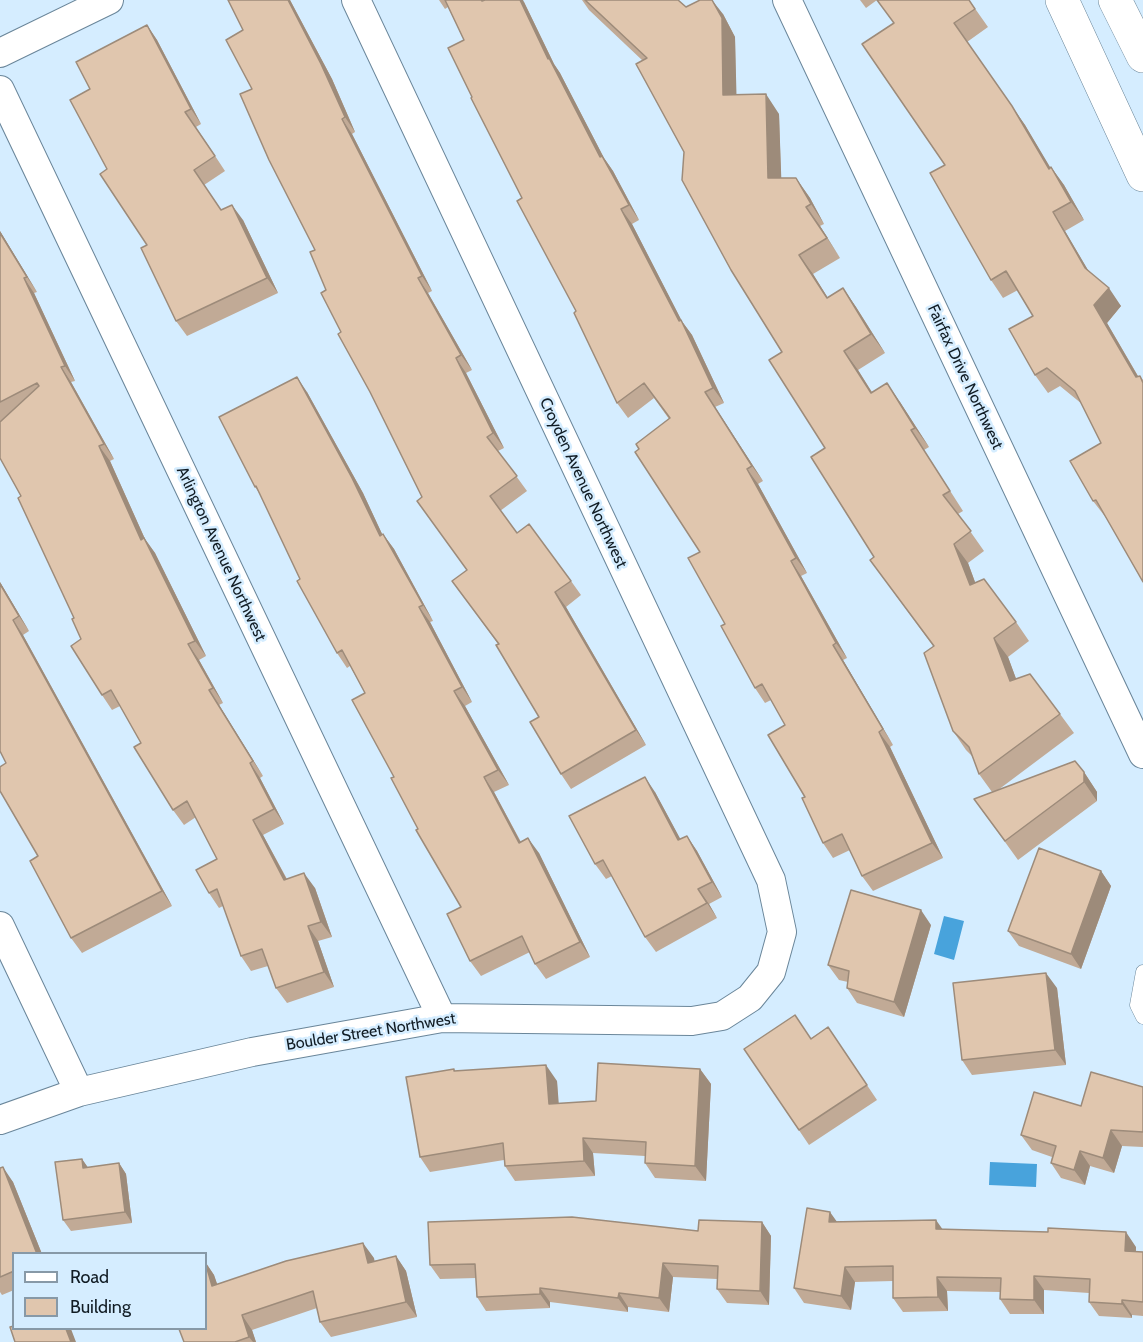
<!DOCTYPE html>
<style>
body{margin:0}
#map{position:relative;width:1143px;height:1342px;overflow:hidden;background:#d5edff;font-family:Cabin,sans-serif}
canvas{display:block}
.legend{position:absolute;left:12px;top:1252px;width:195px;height:78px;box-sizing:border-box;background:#d5edff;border:2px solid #8799a7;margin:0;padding:8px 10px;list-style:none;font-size:18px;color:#111c24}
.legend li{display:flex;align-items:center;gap:12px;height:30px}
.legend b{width:30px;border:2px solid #8799a7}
</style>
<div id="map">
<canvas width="1143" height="1342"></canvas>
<ul class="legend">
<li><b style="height:8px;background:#fff"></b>Road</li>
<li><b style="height:16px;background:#e0c6ae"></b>Building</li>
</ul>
</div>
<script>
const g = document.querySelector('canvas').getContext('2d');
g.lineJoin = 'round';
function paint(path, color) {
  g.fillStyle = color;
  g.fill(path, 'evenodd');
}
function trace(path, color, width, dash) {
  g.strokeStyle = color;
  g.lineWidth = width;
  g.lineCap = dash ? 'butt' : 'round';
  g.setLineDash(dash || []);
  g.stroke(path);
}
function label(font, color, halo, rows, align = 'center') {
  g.font = font + ' Cabin,sans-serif';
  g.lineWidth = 5;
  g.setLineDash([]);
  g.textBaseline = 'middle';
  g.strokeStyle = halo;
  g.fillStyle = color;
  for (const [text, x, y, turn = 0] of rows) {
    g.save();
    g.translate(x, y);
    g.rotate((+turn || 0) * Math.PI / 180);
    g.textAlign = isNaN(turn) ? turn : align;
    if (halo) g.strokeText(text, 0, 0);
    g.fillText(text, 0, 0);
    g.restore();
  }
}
paint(new Path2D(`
 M944 916 964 921 954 960 934 954Z
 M990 1162 1037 1164 1036 1187 989 1185Z`), '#48a3dc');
const lane = new Path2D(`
 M1143 972 1137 1005 1143 1017`);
const street = new Path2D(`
 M787 0 1143 754
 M0 53 109 0
 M0 90 442 1018
 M0 926 79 1092
 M0 1120 79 1092 252 1052 442 1018 692 1021 722 1016 750 998 771 972 782 932 771 880 356 0`);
const secondary = new Path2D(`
 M1062 0 1143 175
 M1115 0 1143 56`);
trace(lane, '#6a869a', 15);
trace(street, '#6a869a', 30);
trace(secondary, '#6a869a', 34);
trace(lane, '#fff', 14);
trace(street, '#fff', 28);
trace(secondary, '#fff', 33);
paint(new Path2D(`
 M228 0H290L332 79 355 132 352 134 432 291 428 293 472 370 466 373 504 448 498 451 527 491 500 511 517 533 571 581 581 595 566 607 646 745 571 789 561 774 539 717 498 644 452 581 467 570 422 497 341 332 326 290 315 250 252 89 243 30Z
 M439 0H483L524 2 554 64 560 73 604 158 613 171 639 220 632 224 681 320 692 335 724 403 715 407 763 481 758 484 807 573 801 576 847 658 843 660 893 745 890 747 943 858 873 891 862 876 850 850 833 858 823 843 805 797 785 725 771 700 765 703 755 688 725 624 700 552 639 449 669 419 654 398 628 418 617 403 576 311 522 198 472 97 464 40 448 7 445 9Z
 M582 0H678L686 7 723 14 735 37 736 95 779 114 781 178H796L810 198 824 224 820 226 840 258 813 274 828 298 843 288 856 307 885 353 858 370 872 392 900 402 929 447 924 450 963 511 958 514 984 551 968 563 975 582 1016 622 1029 641 1008 657 1016 679 1060 714 1074 733 998 790 1084 772 1097 792V801L1018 860 974 799 992 792 979 774 973 757 966 750 953 731 933 646 870 560 874 557 825 448 782 352 684 152 643 61 589 10Z
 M860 0H877L866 8Z
 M969 0 988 27 967 42 1025 125 1050 168 1051 167 1064 185 1084 220 1065 231 1089 272 1121 306 1107 323 1138 376H1140L1143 380V582L1107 519 1093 501 1101 443 1082 404 1060 386 1048 393 1035 375 1033 316 1018 290 1003 298 991 280 945 165 862 44Z
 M147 25 157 40 201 124 196 127 225 171 204 185 221 210 243 220 278 293 187 336 176 321 147 245 107 169Z
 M0 231 37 292 34 293 75 381 71 382 114 459 110 461 145 539 155 553 206 656 199 660 223 703 219 705 263 776 260 778 284 824 263 835 287 879 315 888 332 937 318 941 334 987 287 1003 276 988 268 966 251 971 241 956 223 906 219 908 209 893 217 859 196 817 184 825 173 810 141 743 120 706 112 710 102 695 81 639 74 618 21 496 0 458Z
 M307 392 363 493 382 534H383L394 549 433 621 430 622 472 702 465 706 509 785 494 792 521 842 539 853 590 957 546 979 535 964 530 952 481 976 470 961 461 907 418 829 394 777 365 693 350 666 347 668 337 653 260 494 255 487Z
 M0 582 29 631 23 635 172 906 82 953 71 938 38 856 6 763Z
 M655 792 680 839 687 836 697 851 722 897 709 904 717 918 656 952 645 937 612 876 606 879 595 864Z
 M1101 871 1111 886 1081 969 1019 946 1008 931Z
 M931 925 904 1017 857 1003 847 988 848 982 839 980 828 965Z
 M1057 988 1066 1065 972 1075 962 1060Z
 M828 1027 877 1100 809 1145 744 1049 811 1038Z
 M700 1069 711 1084 706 1181 655 1178 645 1163V1156L593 1153 595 1176 515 1181 505 1166 504 1160 430 1172 420 1157 455 1071 557 1081 558 1104 596 1101Z
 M1143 1087V1147L1122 1146 1114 1173 1090 1166 1085 1185 1061 1178 1051 1163 1052 1157 1032 1150 1021 1135 1081 1106Z
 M82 1159 88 1168 119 1163 126 1174 132 1223 71 1231 63 1220Z
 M0 1168 13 1182 42 1254H14V1290L2 1295 0 1292Z
 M762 1222 771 1236 769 1305 727 1303 717 1289V1279L673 1277 669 1312 628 1307V1312L550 1302V1308L486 1311 477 1297 476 1278 440 1279 430 1265 698 1231Z
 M837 1222 943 1229 1136 1247V1252H1143V1316L1132 1315V1318L1099 1316 1089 1302V1293L1044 1290V1314H1010L1000 1299 1001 1292 947 1291 948 1311 903 1312 893 1298V1281L855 1282 851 1310 804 1303 794 1288Z
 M396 1256 406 1271 417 1317 331 1337 320 1322 317 1308 252 1330 256 1342H184L206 1329V1263L214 1275 217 1284 374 1258V1261Z`), '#c1aa96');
paint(new Path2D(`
 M288 0H290L332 79 355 132 345 117Z
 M520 0H523L524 2 554 64 560 73 604 158 613 171 639 220 629 205 600 157 548 59Z
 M712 0 723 14 735 37 737 115 723 95Z
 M147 25 157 40 201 124 191 109Z
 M967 42 1025 125 1062 187 1049 169Z
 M766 94 779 114 782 198 768 178Z
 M342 119 352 134 432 291 422 276Z
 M1051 167 1064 185 1084 220 1071 202Z
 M796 178 810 198 824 224 811 204Z
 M232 205 243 220 278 293 267 278Z
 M806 207 820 226 840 258 827 238Z
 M621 209 632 224 685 327 681 320 692 335 724 403 713 388Z
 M1053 212 1065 231 1098 287 1085 268Z
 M0 231 37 292 27 277 0 233Z
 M799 255 813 274 840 318 827 298Z
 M24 278 34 293 75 381 65 366Z
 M418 278 428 293 472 370 461 355Z
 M843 288 856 307 885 353 871 334Z
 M1109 288 1121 306 1107 323 1143 385 1136 377 1094 305Z
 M844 351 858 370 884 412 871 393Z
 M456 358 466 373 504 448 493 433Z
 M61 367 71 382 114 459 104 444Z
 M297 377 307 392 363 493 390 551 380 536Z
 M887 383 900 402 929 447 915 428Z
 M705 392 715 407 763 481 752 466Z
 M99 446 110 461 145 539 155 553 206 656 195 641 141 540Z
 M747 469 758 484 807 573 796 558Z
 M383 534 394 549 433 621 423 605Z
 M954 544 968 563 983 604 970 585Z
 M791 561 801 576 847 658 836 643Z
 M0 582 29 631 19 616 0 584Z
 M555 592 566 607 646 745 636 730Z
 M419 607 430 622 472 702 462 687Z
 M13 620 23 635 172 906 162 891Z
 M994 638 1008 657 1024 700 1010 681Z
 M188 644 199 660 223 703 213 688Z
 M833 645 843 660 893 745 883 729Z
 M209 690 219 705 263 776 253 761Z
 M454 691 465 706 509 785 498 770Z
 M879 732 890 747 943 858 932 843Z
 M250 763 260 778 284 824 274 809Z
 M1084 772 1097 792V801L1084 782Z
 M484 777 494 792 529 858 519 843Z
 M645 777 655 792 689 855 678 840Z
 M253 820 263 835 295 895 284 880Z
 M687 836 697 851 722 897 712 882Z
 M528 838 539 853 590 957 580 942Z
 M1101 871 1111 886 1081 969 1071 954Z
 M304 873 315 888 332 937 321 922Z
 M698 889 709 904 717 918 707 903Z
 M921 910 931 925 904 1017 894 1002Z
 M308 926 318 941 334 987 324 972Z
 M1046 973 1057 988 1066 1065 1055 1050Z
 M546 1065 557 1081 560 1119 549 1104Z
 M700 1069 711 1084 706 1181 695 1166Z
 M1111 1130 1122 1146 1114 1173 1103 1158Z
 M583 1138 593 1153 595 1176 584 1161Z
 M1080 1151 1090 1166 1085 1185 1074 1170Z
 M82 1159 89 1169 83 1168Z
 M119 1163 126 1174 132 1223 125 1212Z
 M3 1167 13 1182 42 1254H37Z
 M830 1212 840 1226 829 1222Z
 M936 1220 946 1234 936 1229Z
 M762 1222 771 1236 769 1305 760 1291Z
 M1126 1232 1136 1247 1135 1265 1125 1251Z
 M363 1243 374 1258 378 1278 368 1263Z
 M396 1256 406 1271 417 1317 406 1302Z
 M206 1263 214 1275 223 1301 212 1286Z
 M663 1263 673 1277 669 1312 659 1298Z
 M845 1267 855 1282 851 1310 841 1296Z
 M1034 1276 1044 1290V1314L1034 1300Z
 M937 1277 947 1291 948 1311 938 1297Z
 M540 1288 550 1302V1308L540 1294Z
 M619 1293 628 1307V1312L618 1298Z
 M1122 1300 1132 1315V1318L1122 1304Z
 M242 1315 252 1330 256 1342H253L249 1337Z
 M66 1329H71L76 1342H71Z`), '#9d8b7a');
const building = new Path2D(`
 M228 0H288L321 64 345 117 342 119 422 276 418 278 461 355 456 358 493 433 487 437 517 476 490 496 517 533 529 524 571 581 555 592 636 730 561 774 530 722 539 717 496 645 499 644 452 581 467 570 417 501 422 497 370 392 338 334 341 332 321 293 326 290 310 252 315 250 269 160 240 94 252 89 226 40 243 30Z
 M445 0H481L482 1 485 0H520L548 59 549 58 600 157 602 156 629 205 621 209 679 321 681 320 713 388 705 392 752 466 747 469 796 558 791 561 836 643 833 645 883 729 879 732 932 843 862 876 842 834 823 843 802 798 805 797 768 735 785 725 762 684 755 688 721 626 725 624 688 558 700 552 635 452 639 449 636 444 670 418 644 383 617 403 574 313 576 311 517 201 522 198 471 98 472 97 448 48 464 40Z
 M585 0H678L686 7 700 0H712L722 18 723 95 766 94 768 178H796L811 204 806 207 827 238 799 255 827 298 843 288 871 334 844 351 871 393 887 383 915 428 911 430 950 491 943 495 971 531 954 544 970 585 984 579 1016 622 994 638 1010 681 1030 674 1060 714 979 774 969 747 953 731 924 653 934 646 870 560 874 557 811 457 825 448 769 360 782 352 731 270 682 180 684 152 636 64 647 58Z
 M877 0H969L975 9 954 23 1012 106 1049 169 1051 167 1071 202 1053 212 1085 268 1109 288 1094 305 1136 377 1140 376 1143 383V582L1096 500 1093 501 1070 461 1101 443 1075 391 1047 368 1035 375 1009 329 1033 316 1006 271 991 280 930 173 945 165 862 44 894 23Z
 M147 25 191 109 185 112 215 156 194 170 221 210 232 205 267 278 176 321 141 248 147 245 100 174 107 169 70 100 90 89 76 62Z
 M0 233 27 277 24 278 65 366 61 367 104 444 99 446 141 540 144 538 195 641 188 644 213 688 209 690 253 761 250 763 274 809 253 820 284 880 304 873 321 922 308 926 324 972 276 988 262 949 241 956 217 889 209 893 196 870 217 859 187 801 173 810 134 747 141 743 111 690 102 695 71 646 81 639 72 619 74 618 18 498 21 496 0 458V422L39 386 37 383 0 402Z
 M297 377 352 478 380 536 383 534 423 605 419 607 462 687 454 691 498 770 484 777 519 843 528 838 580 942 535 964 522 936 470 961 447 914 461 907 416 830 418 829 391 778 394 777 352 700 365 693 342 650 337 653 297 581 300 579 256 486 255 487 219 417Z
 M0 584 19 616 13 620 162 891 71 938 30 861 38 856 0 791V767L6 763 0 751Z
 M1075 761 1084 772V782L1005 841 974 799Z
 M645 777 678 840 687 836 712 882 698 889 707 903 645 937 603 860 595 864 569 816Z
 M1039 848 1101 871 1071 954 1008 931Z
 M851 890 921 910 894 1002 847 988 849 971 828 965Z
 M1046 973 1055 1050 962 1060 953 983Z
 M795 1015 811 1039 828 1027 867 1085 799 1130 744 1049Z
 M598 1063 700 1069 695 1166 645 1163 646 1142 583 1138 584 1161 505 1166 503 1143 420 1157 406 1077 454 1069V1071L546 1065 549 1104 596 1101Z
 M1091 1072 1143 1087V1132L1111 1130 1103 1158 1080 1151 1074 1170 1051 1163 1056 1146 1021 1135 1034 1092 1081 1106Z
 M82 1159 83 1168 119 1163 125 1212 63 1220 55 1162Z
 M3 1167 37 1254H14V1271L0 1277V1168Z
 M807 1208 830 1212 829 1222 936 1220V1229L1048 1232V1228L1126 1232 1125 1251 1143 1252V1302L1122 1300V1304L1089 1302 1090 1279 1034 1276V1300L1000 1299 1001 1278 937 1277 938 1297 893 1298V1266L845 1267 841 1296 794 1288Z
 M572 1217 698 1231 699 1220 762 1222 760 1291 717 1289 718 1266 663 1263 659 1298 619 1293 618 1298 540 1288V1294L477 1297 475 1264 430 1265 428 1222Z
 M363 1243 368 1263 396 1256 406 1302 320 1322 313 1291 242 1315 249 1337 235 1342H184L179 1329H206V1265L212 1286 286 1261Z
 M14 1326V1329H66L71 1342H15L10 1327Z`);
paint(building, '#e0c6ae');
trace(building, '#9d8b7a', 1.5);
label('16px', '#111c24', '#d5edff', [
 ["Fairfax Drive Northwest",965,377,65],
 ["Croyden Avenue Northwest",583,483,65],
 ["Arlington Avenue Northwest",221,554,65],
 ["Boulder Street Northwest",371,1032,-9]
]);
</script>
